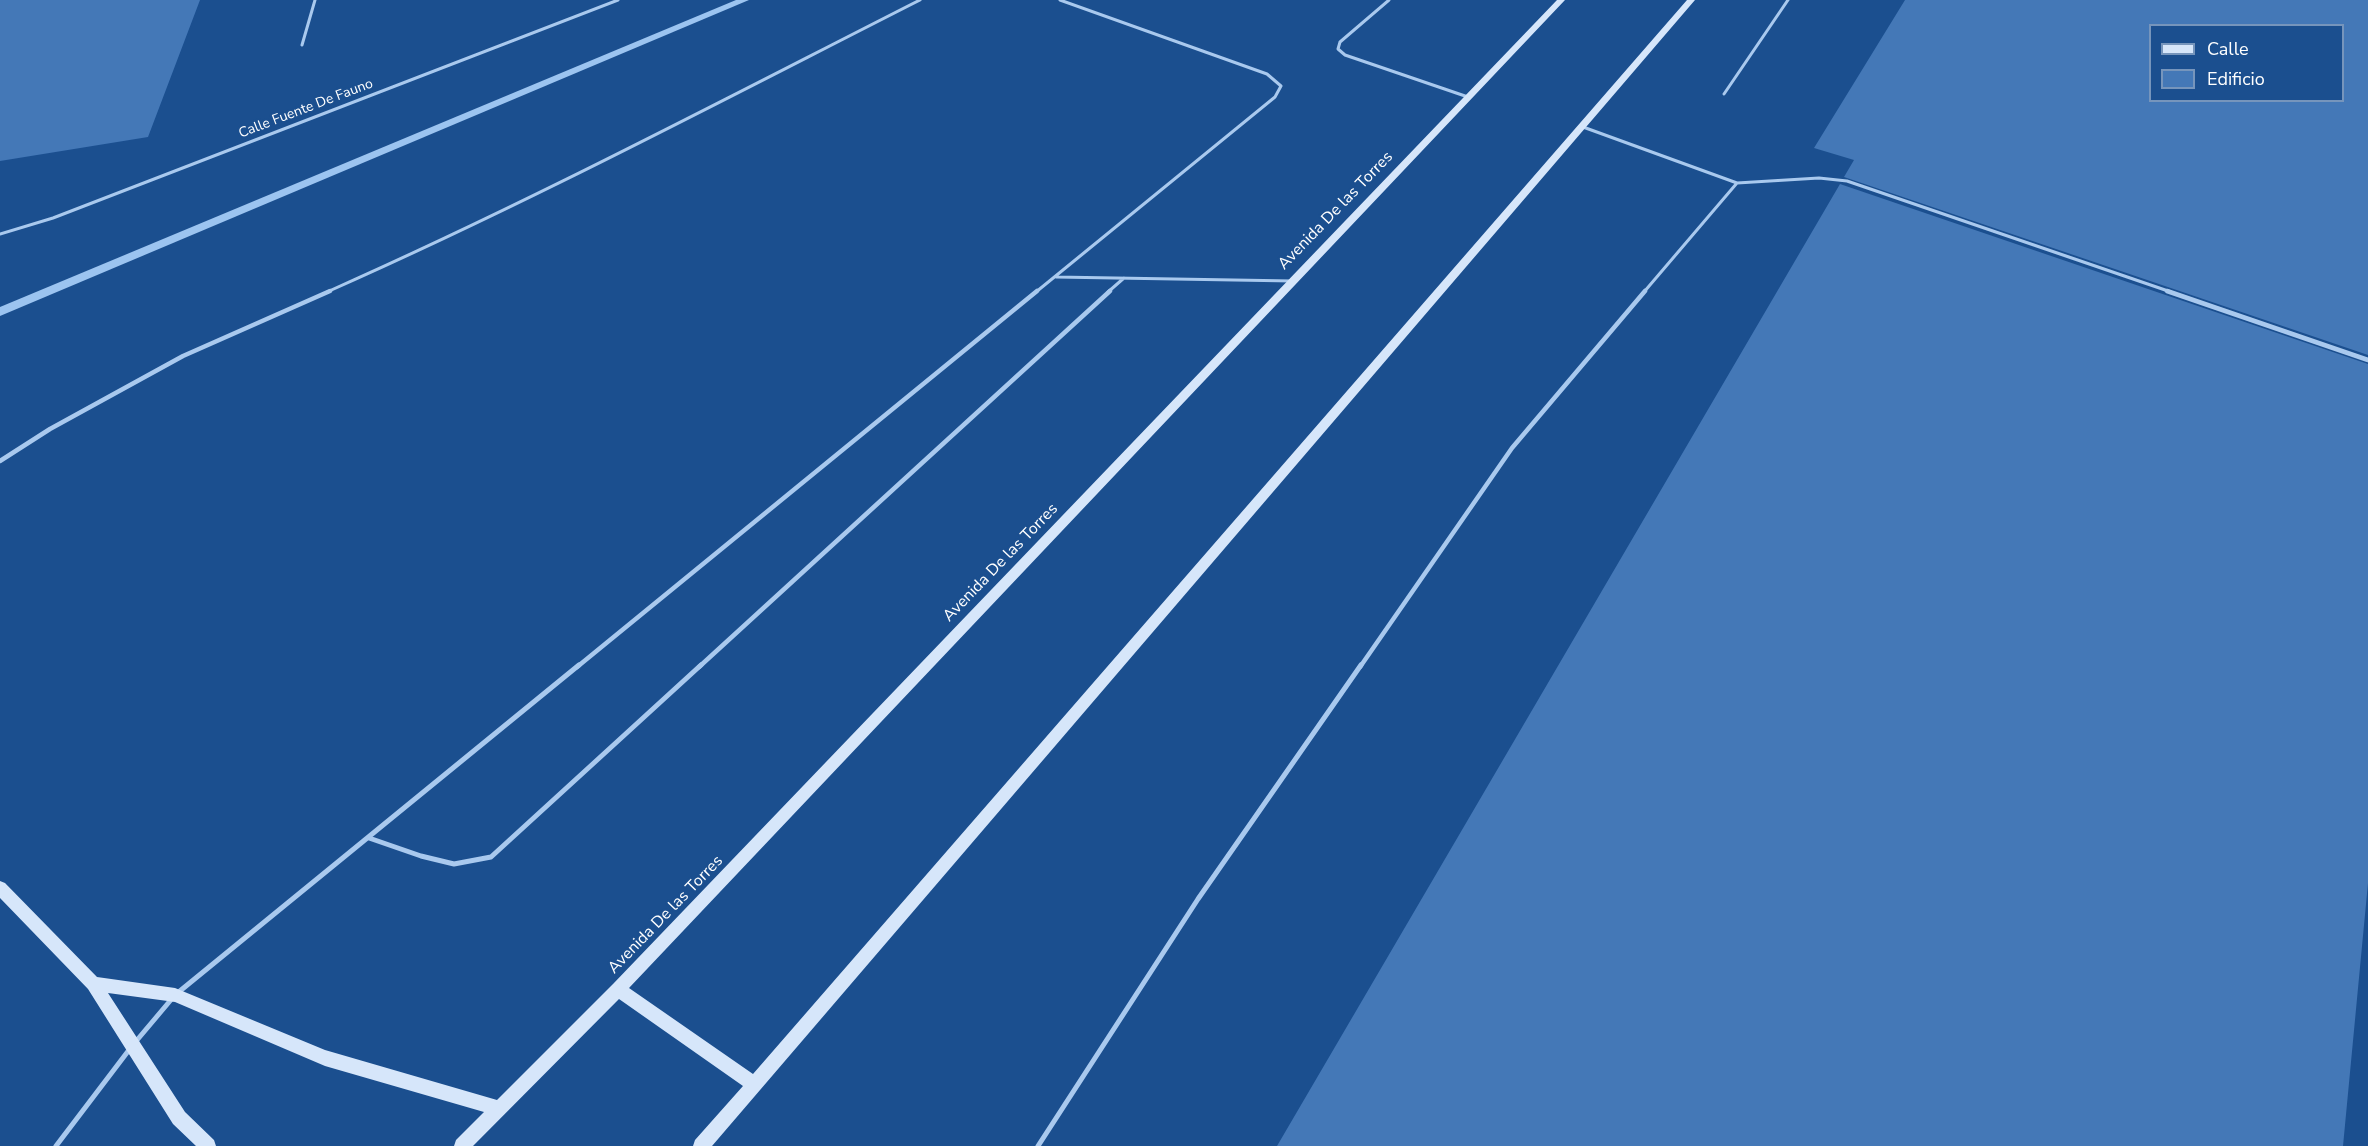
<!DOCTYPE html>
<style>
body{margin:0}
#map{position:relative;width:2368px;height:1146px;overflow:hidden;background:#1b4f8f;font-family:"Nunito Sans",sans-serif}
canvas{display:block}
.legend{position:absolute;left:2149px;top:24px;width:195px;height:78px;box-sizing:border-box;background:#1b4f8f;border:2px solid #7695bc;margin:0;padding:8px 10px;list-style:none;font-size:18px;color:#fff}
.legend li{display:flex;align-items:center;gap:12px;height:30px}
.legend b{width:30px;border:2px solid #7695bc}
</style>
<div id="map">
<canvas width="2368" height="1146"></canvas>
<ul class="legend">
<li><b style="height:8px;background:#d6e6fa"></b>Calle</li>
<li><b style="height:16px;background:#4478b7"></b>Edificio</li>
</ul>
</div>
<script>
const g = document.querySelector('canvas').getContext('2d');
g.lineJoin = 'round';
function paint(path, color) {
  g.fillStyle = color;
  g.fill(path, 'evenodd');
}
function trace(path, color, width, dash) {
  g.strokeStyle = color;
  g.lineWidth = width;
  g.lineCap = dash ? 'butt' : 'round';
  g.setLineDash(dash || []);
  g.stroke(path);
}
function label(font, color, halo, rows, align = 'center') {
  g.font = font + ' "Nunito Sans",sans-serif';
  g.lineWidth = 4.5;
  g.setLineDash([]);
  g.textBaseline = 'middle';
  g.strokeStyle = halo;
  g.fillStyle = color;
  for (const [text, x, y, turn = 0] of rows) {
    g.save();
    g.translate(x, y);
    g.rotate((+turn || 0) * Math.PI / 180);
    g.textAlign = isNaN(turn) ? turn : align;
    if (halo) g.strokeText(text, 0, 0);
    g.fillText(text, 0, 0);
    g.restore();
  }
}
paint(new Path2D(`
 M736 0H749L0 316V307Z`), '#9cc4f0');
paint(new Path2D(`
 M0 0H200L148 137 0 161Z
 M1905 0H2368V355L1844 177 1854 160 1814 148ZM2151 26H2343V100H2151Z
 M1840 184 2368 364V883L2343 1146H1277Z`), '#4478b7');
trace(new Path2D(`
 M1389 0 1340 42 1338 49 1345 55 1468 97
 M302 45 315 0
 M1724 94 1788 0
 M1583 127 1737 183 1819 178 1847 181 2171 292
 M0 234 53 218 618 0
 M1056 277 1293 281
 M327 292C528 203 723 100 920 0
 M1036 292 1275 97 1281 86 1267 74 1060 0
 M1108 292 1124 278
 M1644 292 1737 183`), '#a9c9ee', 3);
trace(new Path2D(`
 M2167 291 2368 360
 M0 461 50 429 183 356 330 291
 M577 667 1037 291
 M699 667 1110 291
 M1360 667 1512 448 1645 291`), '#a9c9ee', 4.5);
trace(new Path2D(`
 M369 838 421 856 454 864 491 857 701 665
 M56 1146 132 1046 175 995 579 665
 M1038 1146 1198 899 1361 665`), '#a9c9ee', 5);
paint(new Path2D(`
 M1557 0H1565L629 988 753 1074 1687 0H1695L712 1146H693L695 1140 743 1086 619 999 473 1146H454L456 1140 484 1112 325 1066 175 1002 108 993 185 1112 214 1140 216 1146H196L173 1124 88 989 0 898V881L5 883 97 977 175 988 325 1050 497 1100 613 984Z`), '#d6e6fa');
label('14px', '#fff', '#1b4f8f', [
 ["Calle Fuente De Fauno",306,109,-21]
]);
label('16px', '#fff', '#1b4f8f', [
 ["Avenida De las Torres",1336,211,-46],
 ["Avenida De las Torres",1001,563,-46],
 ["Avenida De las Torres",666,915,-46]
]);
</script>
